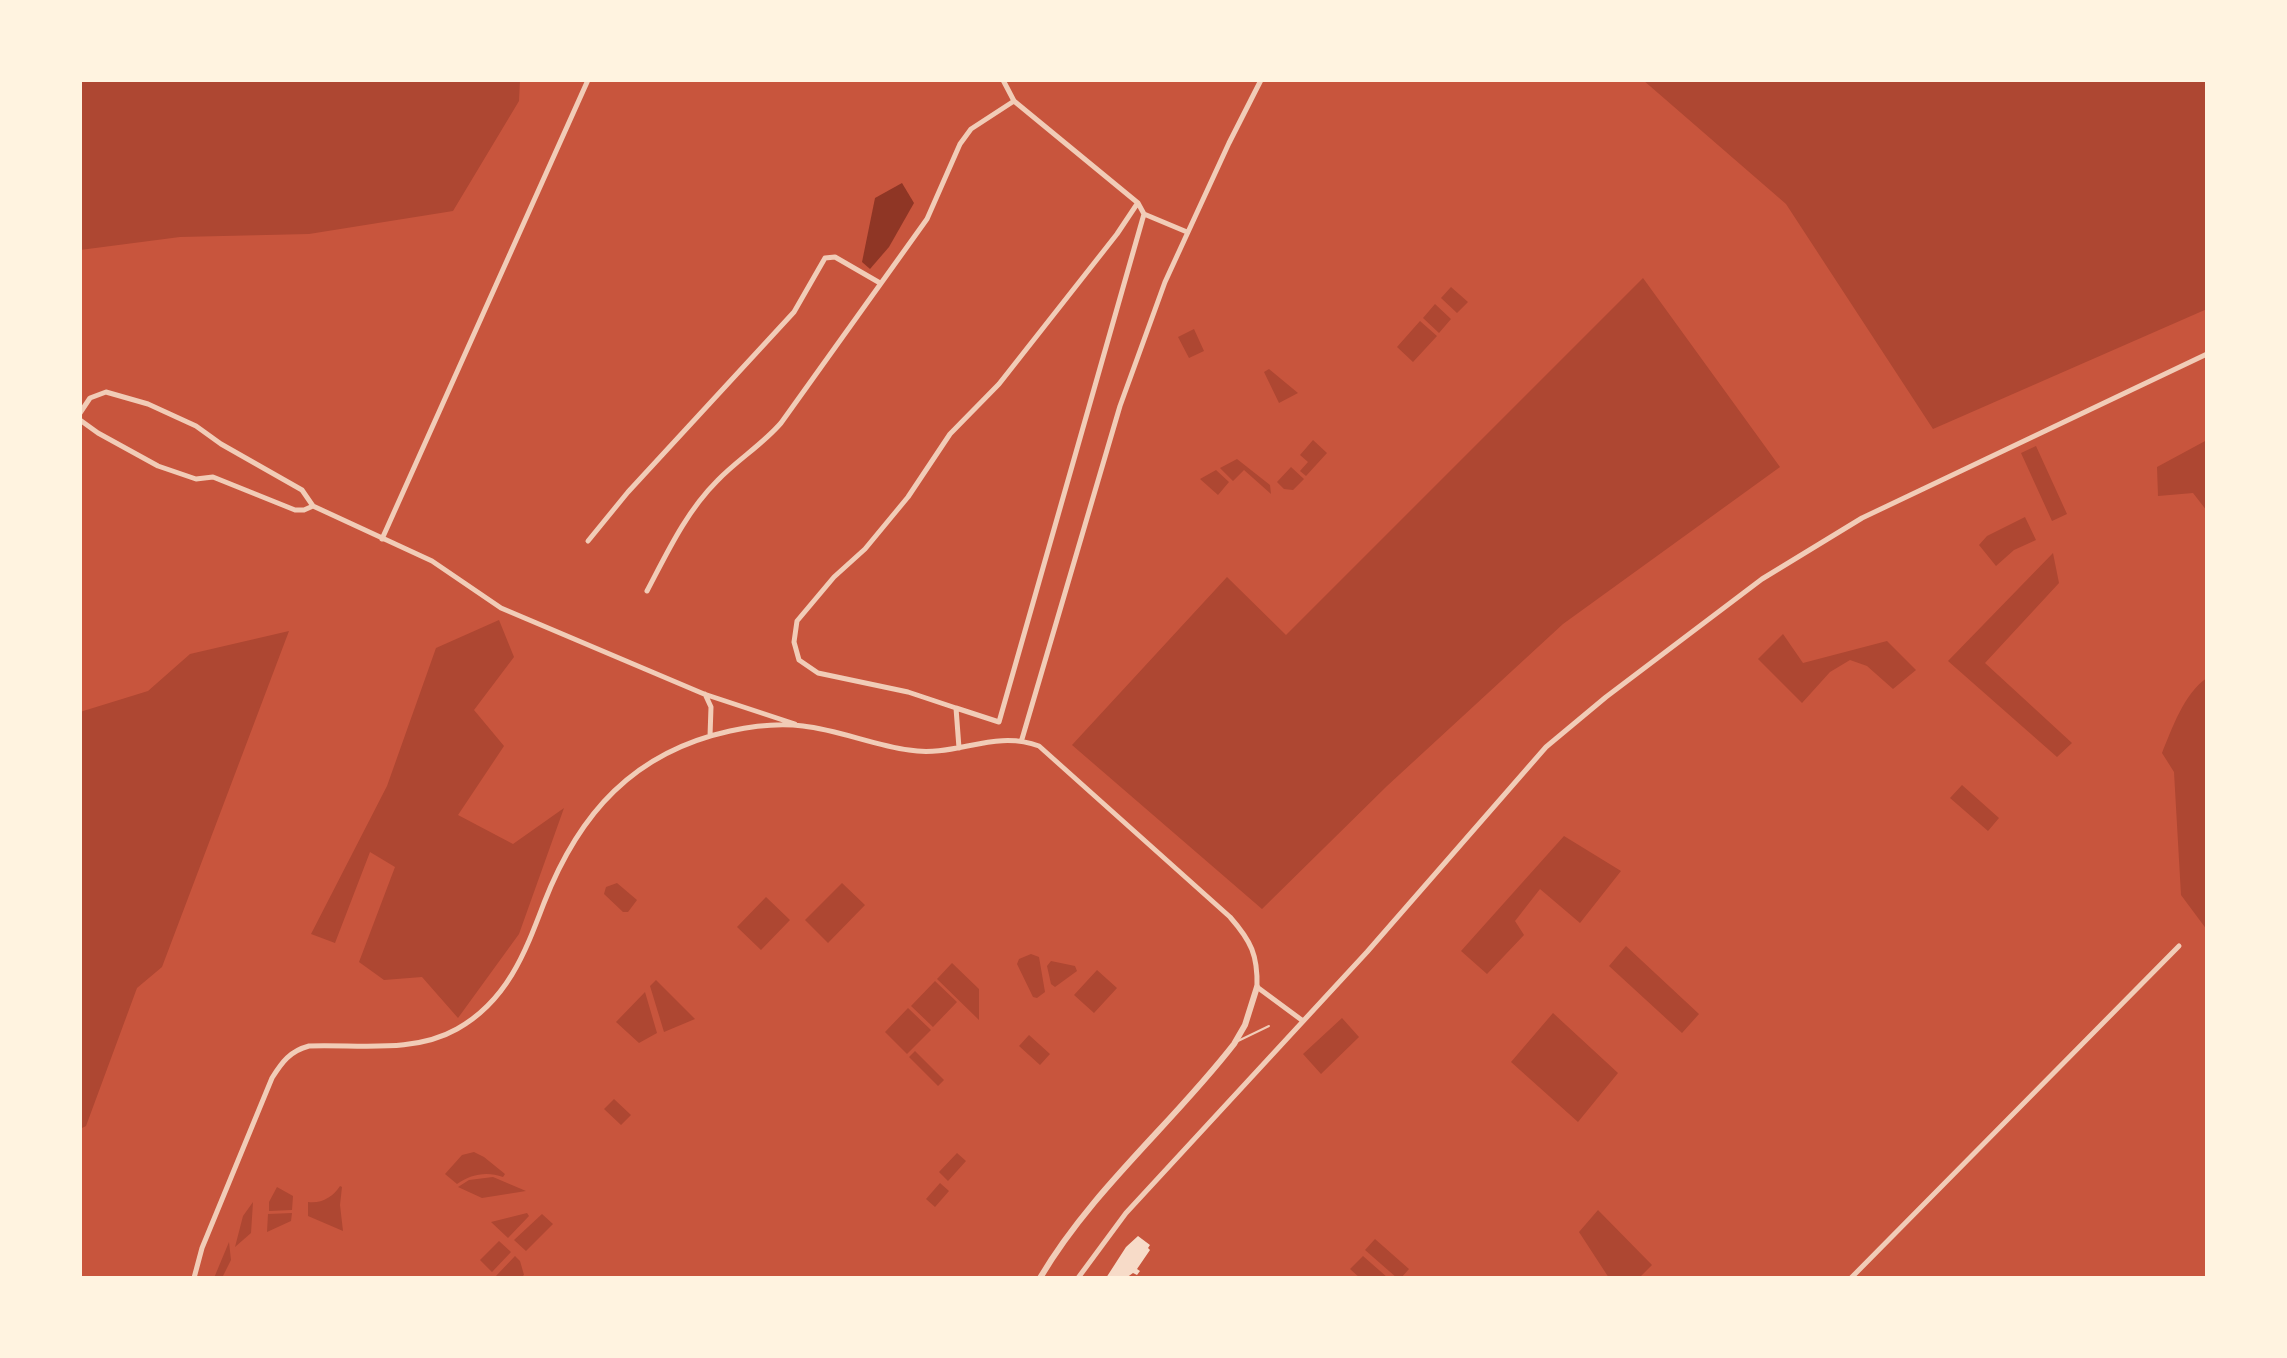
<!DOCTYPE html>
<style>
body{margin:0}
#map{position:relative;width:2287px;height:1358px;overflow:hidden;background:#c8553d;font-family:Manrope,sans-serif}
canvas{display:block}
.frame{position:absolute;inset:0;border:82px solid #fff3e0;pointer-events:none}
</style>
<div id="map">
<canvas width="2287" height="1358"></canvas>
<div class="frame"></div>
</div>
<script>
const g = document.querySelector('canvas').getContext('2d');
g.lineJoin = 'round';
function paint(path, color) {
  g.fillStyle = color;
  g.fill(path, 'evenodd');
}
function trace(path, color, width, dash) {
  g.strokeStyle = color;
  g.lineWidth = width;
  g.lineCap = dash ? 'butt' : 'round';
  g.setLineDash(dash || []);
  g.stroke(path);
}
paint(new Path2D(`
 M80 80H520L519 101 453 211 309 234 180 237 80 250Z
 M1643 80H2207V309L1933 429 1786 204Z
 M1643 278 1780 467 1563 624 1387 786 1262 909 1072 745 1227 577 1286 635Z
 M1451 287 1468 302 1457 313 1441 298Z
 M1435 304 1451 319 1439 333 1423 318Z
 M1420 321 1437 336 1413 362 1397 347Z
 M1194 329 1204 351 1189 358 1178 337Z
 M1269 369 1298 393 1279 403 1264 372Z
 M1313 440 1327 453 1306 476 1300 471 1308 462 1300 455Z
 M2207 440V511L2193 493 2158 496 2157 467Z
 M2036 446 2067 514 2052 521 2021 453Z
 M1237 459 1270 485 1271 494 1244 470 1233 481 1220 468Z
 M1291 467 1304 479 1293 490 1284 489 1277 482Z
 M1216 470 1229 482 1218 495 1200 479Z
 M2025 517 2036 540 2014 550 1996 566 1979 545 1987 536Z
 M2053 553 2059 583 1985 663 2072 743 2057 757 1948 661Z
 M499 620 514 657 474 710 504 746 458 815 513 844 564 808 519 934 458 1018 422 977 384 980 359 962 395 867 370 852 335 943 311 934 387 786 436 648Z
 M289 631 162 967 137 988 86 1126 80 1129V712L148 691 190 654Z
 M1783 634 1803 663 1887 641 1916 670 1893 689 1867 666 1850 660 1830 672 1802 703 1758 659Z
 M2207 678V930L2181 895 2174 772 2162 753C2172 729 2184 693 2207 678Z
 M1962 785 1999 818 1988 831 1950 798Z
 M1564 836 1621 871 1580 923 1540 889 1515 921 1524 935 1487 974 1461 951Z
 M617 883 637 900 628 912H623L604 894 606 887Z
 M842 883 865 905 828 943 805 920Z
 M766 897 790 920 761 950 737 927Z
 M1626 946 1699 1014 1682 1033 1609 966Z
 M1031 954 1039 957 1045 992 1037 998 1033 997 1017 964 1019 959Z
 M1051 961 1075 966 1077 971 1055 987 1051 984 1047 966Z
 M952 963 979 989V1020L937 979Z
 M1097 970 1117 988 1094 1013 1074 995Z
 M656 980 695 1019 664 1032 650 986Z
 M935 981 957 1002 933 1027 911 1006Z
 M645 992 657 1033 639 1043 616 1022Z
 M908 1008 931 1030 907 1054 885 1032Z
 M1553 1013 1618 1073 1578 1122 1511 1062Z
 M1342 1018 1359 1037 1321 1074 1303 1054Z
 M1029 1035 1050 1054 1040 1065 1019 1046Z
 M915 1051 944 1080 938 1086 909 1057Z
 M614 1099 631 1115 621 1125 604 1109Z
 M474 1152 484 1157 505 1174 503 1177C487 1171 471 1174 457 1184L445 1174 462 1155Z
 M957 1153 966 1161 948 1181 939 1172Z
 M493 1177 526 1191 482 1198 458 1187 469 1180Z
 M940 1183 949 1191 935 1207 926 1199Z
 M340 1186 342 1187 340 1205 343 1231 308 1216V1202C321 1204 333 1197 340 1186Z
 M277 1187 293 1196 292 1210 269 1211V1202Z
 M253 1202 251 1233 235 1247 243 1216Z
 M1598 1210 1652 1265 1639 1278H1609L1579 1232Z
 M292 1213 291 1221 267 1232 268 1214Z
 M527 1213 529 1216 508 1238 491 1222Z
 M542 1214 553 1224 526 1251 514 1240Z
 M1375 1239 1409 1269 1401 1278H1397L1365 1250Z
 M499 1241 511 1252 492 1272 480 1260Z
 M229 1242 231 1260 222 1278H214Z
 M515 1256 520 1261 524 1275 520 1278H498L496 1276Z
 M1363 1256 1388 1278H1360L1350 1269Z`), '#ae4732');
paint(new Path2D(`
 M902 183 914 203 889 247 870 269 862 262 875 198Z`), '#8f3625');
paint(new Path2D(`
 M1138 1236 1150 1245 1148 1248 1150 1250 1137 1269 1140 1271 1137 1275 1133 1273 1126 1278H1106L1126 1247Z`), '#f7dbc8');
trace(new Path2D(`
 M1238 1041 1269 1026`), '#f1ccb7', 2);
trace(new Path2D(`
 M1144 214 1187 232
 M80 413 90 398 106 392 148 404 196 426 221 444 302 490 313 506 432 561 501 608 704 694 795 724
 M80 420 98 433 158 466 196 479 213 477 295 510H304L313 506
 M382 539 588 80
 M588 541 628 492 794 312 825 258 835 257 880 283
 M647 591C667 553 686 512 717 481 737 460 762 445 781 423L927 219 960 144 971 129 1014 101
 M705 694 711 707 710 736
 M956 708 908 692 818 673 799 660 794 642 797 621 834 577 865 549 908 497 950 434 999 384 1117 234 1137 204
 M1022 739 1120 406 1165 282 1229 143 1261 80
 M959 748 956 708 999 722 1144 214 1138 203 1014 101 1003 80
 M194 1278 202 1248 272 1078C282 1062 290 1051 309 1046 357 1044 413 1054 457 1029 507 1001 525 953 544 903 579 813 634 752 730 731 753 726 779 723 803 726 839 730 873 745 909 750 955 758 993 729 1039 746L1230 917C1251 941 1258 955 1257 987L1303 1021
 M1078 1278 1126 1213 1367 952 1546 747 1606 697 1762 579 1862 518 2207 354
 M1851 1278 2179 946`), '#f1ccb7', 5);
trace(new Path2D(`
 M1040 1278C1092 1190 1172 1124 1234 1044L1245 1025 1257 987`), '#f1ccb7', 6);
</script>
